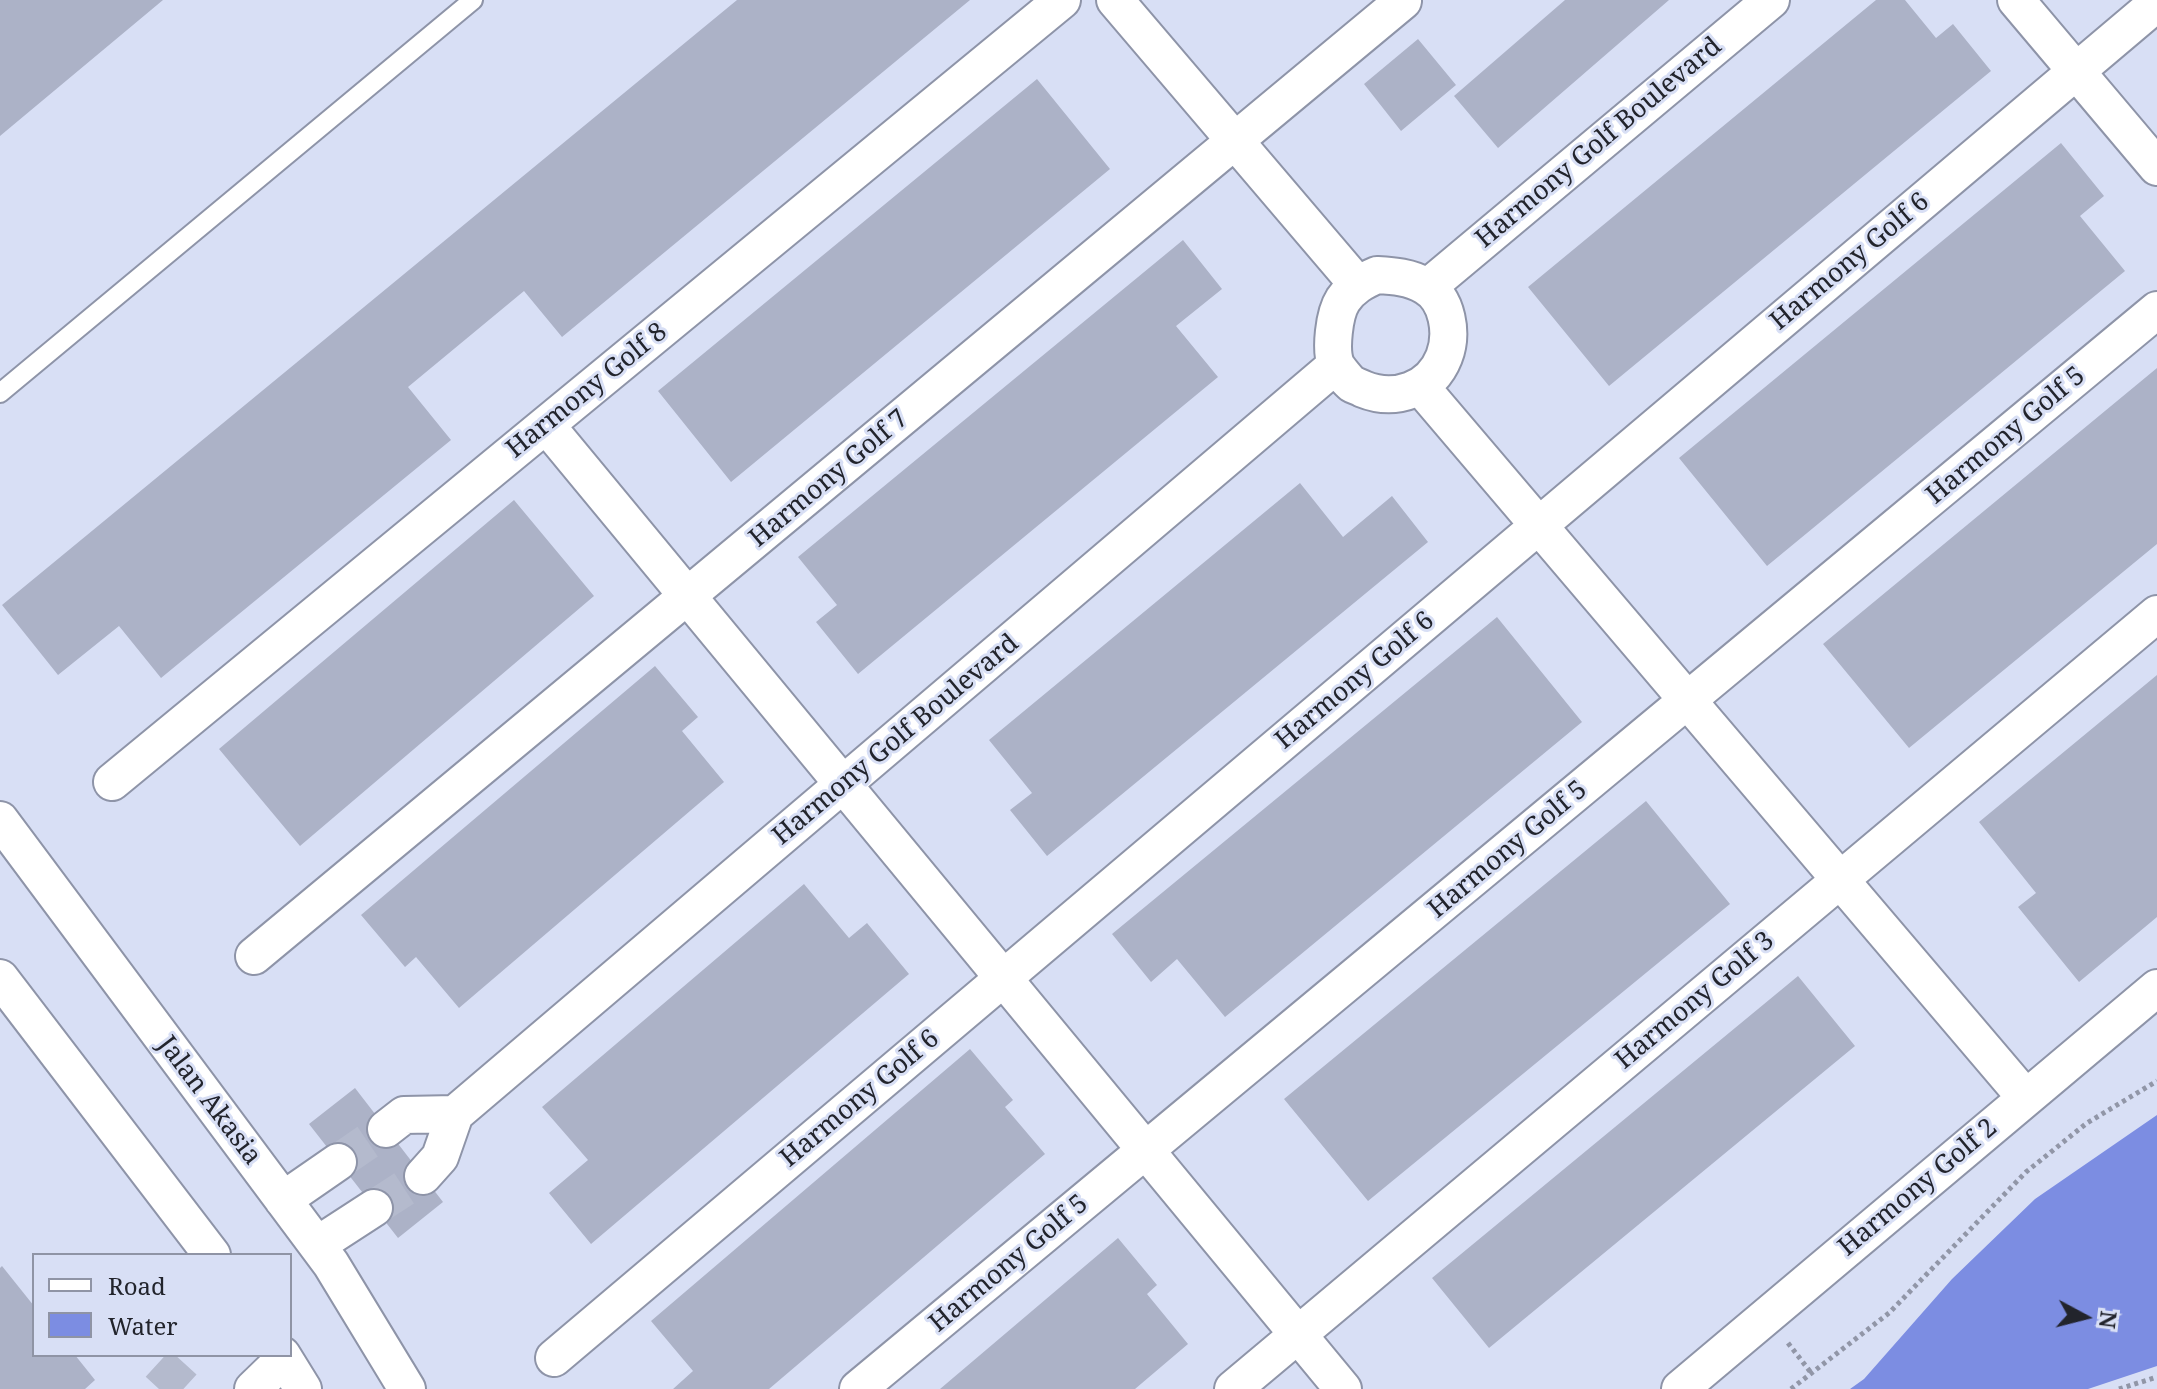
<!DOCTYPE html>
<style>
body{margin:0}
#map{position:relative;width:2157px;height:1389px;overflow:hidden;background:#d8dff5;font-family:"Noto Serif",serif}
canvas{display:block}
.legend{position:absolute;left:32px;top:1253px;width:260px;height:104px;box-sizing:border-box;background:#d8dff5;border:2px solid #8f94a5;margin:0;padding:10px 14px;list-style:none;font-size:24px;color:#22242c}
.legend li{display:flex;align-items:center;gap:16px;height:40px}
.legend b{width:40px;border:2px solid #8f94a5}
.north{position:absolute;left:2045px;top:1277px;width:80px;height:80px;-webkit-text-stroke:6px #d8dff5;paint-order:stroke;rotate:97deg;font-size:22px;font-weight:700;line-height:32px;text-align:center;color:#22242c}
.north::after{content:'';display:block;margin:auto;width:28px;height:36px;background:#22242c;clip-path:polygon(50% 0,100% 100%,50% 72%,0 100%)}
</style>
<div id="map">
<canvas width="2157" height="1389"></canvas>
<ul class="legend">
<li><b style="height:10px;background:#fff"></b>Road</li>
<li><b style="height:22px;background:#7c8de2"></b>Water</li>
</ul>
<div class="north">N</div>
</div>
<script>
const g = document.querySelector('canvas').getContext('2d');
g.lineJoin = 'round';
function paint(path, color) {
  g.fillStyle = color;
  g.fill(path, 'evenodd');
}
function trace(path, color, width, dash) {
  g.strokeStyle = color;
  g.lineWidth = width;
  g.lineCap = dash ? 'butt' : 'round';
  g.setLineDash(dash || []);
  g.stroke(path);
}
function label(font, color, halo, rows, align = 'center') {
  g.font = font + ' "Noto Serif",serif';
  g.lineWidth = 6;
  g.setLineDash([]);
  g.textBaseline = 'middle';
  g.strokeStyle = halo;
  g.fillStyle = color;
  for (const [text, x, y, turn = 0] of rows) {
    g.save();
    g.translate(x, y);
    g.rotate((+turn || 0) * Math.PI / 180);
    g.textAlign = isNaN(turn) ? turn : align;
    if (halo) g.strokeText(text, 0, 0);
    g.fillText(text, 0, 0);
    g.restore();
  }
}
paint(new Path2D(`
 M2157 1115V1366L2088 1389H1850L1864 1379 1952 1279 2035 1199Z`), '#7c8de2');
paint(new Path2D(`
 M0 0H163L0 136Z
 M737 0H970L562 337 524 291 408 387 451 440 161 678 119 626 58 675 2 605Z
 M1565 0H1669L1498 148 1454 96Z
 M1876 0H1905L1936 38 1953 24 1991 71 1609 386 1528 287Z
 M1418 39 1456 85 1401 131 1364 84Z
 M1037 79 1110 169 731 482 658 391Z
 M2061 143 2104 196 2080 216 2125 271 1767 566 1679 458Z
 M1183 240 1222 289 1176 326 1218 377 858 674 816 622 837 605 798 557Z
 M2157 368V544L1909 748 1823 644Z
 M1300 483 1343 537 1392 496 1428 542 1047 856 1010 810 1032 793 989 740Z
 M514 500 594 596 300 846 219 749Z
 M1497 617 1582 722 1225 1017 1177 959 1151 982 1112 934Z
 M655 666 698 717 682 731 724 782 459 1008 416 957 405 967 361 915Z
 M2157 675V917L2079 982 2018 907 2036 893 1979 822Z
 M1646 801 1730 904 1368 1201 1284 1099Z
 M804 884 849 938 867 923 909 974 591 1244 549 1193 588 1160 542 1107Z
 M1798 976 1855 1046 1489 1348 1432 1278Z
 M970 1049 1013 1100 1005 1107 1045 1154 769 1389H673L693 1371 651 1321Z
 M355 1088 443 1202 398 1238 309 1124Z
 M1118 1238 1157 1285 1147 1294 1188 1344 1135 1389H940Z
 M2 1266 34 1306V1355H75L95 1380 85 1389H0V1268Z`), '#acb2c7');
trace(new Path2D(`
 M338 1162 386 1129
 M374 1208 423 1176
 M159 1389 190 1355`), '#b4bacd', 36, [36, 18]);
const service = new Path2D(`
 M0 393 473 0`);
const minor = new Path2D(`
 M1115 0 1357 284
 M2016 0 2157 167
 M1377 275C1393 276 1410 277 1425 286 1448 299 1453 334 1444 357 1431 390 1395 402 1363 389 1360 387 1355 386 1352 384 1348 381 1339 370 1336 365 1330 350 1334 314 1343 300 1352 287 1363 281 1377 275Z
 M1428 287 1771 0
 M1420 386 2025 1097
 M546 425 1343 1389
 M112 782 1062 0
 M0 820 331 1264 407 1389
 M254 956 1403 1
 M0 978 212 1255
 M386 1129 404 1115 455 1114
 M423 1176 440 1157 455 1114 1336 365
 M283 1200 338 1162
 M317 1245 374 1208
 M282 1355 303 1389
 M554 1358 2157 3
 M253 1389 284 1359
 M858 1389 2157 310
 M1233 1389 2157 614
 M1680 1389 2157 988`);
trace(service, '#8e94a8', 22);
trace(minor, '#8e94a8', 40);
trace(new Path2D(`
 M1788 1343 1812 1374
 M1791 1389 1889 1313 2026 1172 2087 1123 2157 1081
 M2119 1389 2157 1377`), '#9196a7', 5, [4, 4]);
trace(service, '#fff', 18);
trace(minor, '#fff', 36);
label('26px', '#22242c', '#d8dff5', [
 ["Harmony Golf Boulevard",1599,143,-40],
 ["Harmony Golf 6",1850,262,-40],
 ["Harmony Golf 8",587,391,-39],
 ["Harmony Golf 5",2006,436,-40],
 ["Harmony Golf 7",829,479,-40],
 ["Harmony Golf 6",1355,681,-40],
 ["Harmony Golf Boulevard",896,740,-40],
 ["Harmony Golf 5",1508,850,-40],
 ["Harmony Golf 3",1695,1001,-40],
 ["Harmony Golf 6",860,1099,-40],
 ["Jalan Akasia",209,1101,53],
 ["Harmony Golf 2",1918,1188,-40],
 ["Harmony Golf 5",1009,1264,-40]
]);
</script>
